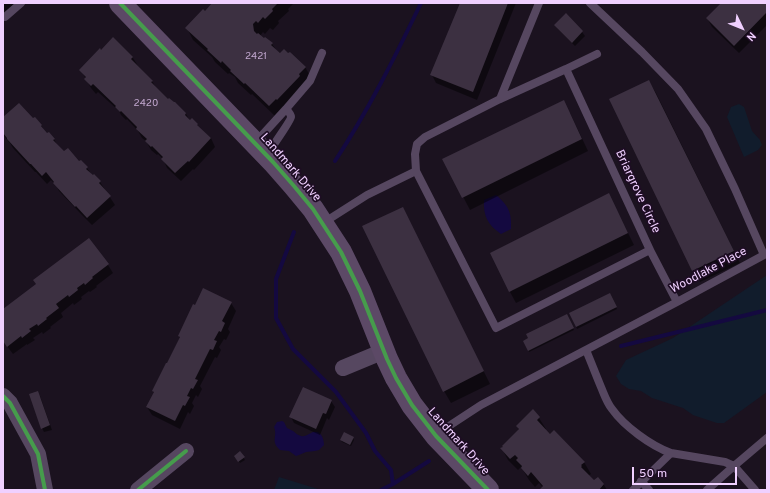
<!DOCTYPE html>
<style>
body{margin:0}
#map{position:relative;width:770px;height:493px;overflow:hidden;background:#1b121f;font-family:Overpass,sans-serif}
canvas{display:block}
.frame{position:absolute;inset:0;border:4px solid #f0d0ff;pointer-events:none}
.north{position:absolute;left:722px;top:8px;width:40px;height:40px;-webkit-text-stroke:3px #1e0d24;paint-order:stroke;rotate:133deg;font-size:11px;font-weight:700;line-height:16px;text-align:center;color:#f0d0ff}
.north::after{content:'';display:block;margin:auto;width:14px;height:18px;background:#f0d0ff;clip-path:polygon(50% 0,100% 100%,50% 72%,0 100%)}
.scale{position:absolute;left:632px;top:467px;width:105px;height:18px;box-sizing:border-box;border:2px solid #f0d0ff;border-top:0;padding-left:5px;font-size:12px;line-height:14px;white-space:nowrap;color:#f0d0ff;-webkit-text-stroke:3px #1e0d24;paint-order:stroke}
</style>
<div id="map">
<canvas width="770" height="493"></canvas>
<div class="frame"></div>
<div class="north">N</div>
<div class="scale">50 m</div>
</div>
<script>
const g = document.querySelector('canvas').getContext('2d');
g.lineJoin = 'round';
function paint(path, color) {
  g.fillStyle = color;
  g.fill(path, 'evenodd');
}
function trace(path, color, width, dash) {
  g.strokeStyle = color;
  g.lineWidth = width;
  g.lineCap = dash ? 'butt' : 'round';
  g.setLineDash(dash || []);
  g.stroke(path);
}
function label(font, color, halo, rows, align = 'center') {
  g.font = font + ' Overpass,sans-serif';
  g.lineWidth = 3.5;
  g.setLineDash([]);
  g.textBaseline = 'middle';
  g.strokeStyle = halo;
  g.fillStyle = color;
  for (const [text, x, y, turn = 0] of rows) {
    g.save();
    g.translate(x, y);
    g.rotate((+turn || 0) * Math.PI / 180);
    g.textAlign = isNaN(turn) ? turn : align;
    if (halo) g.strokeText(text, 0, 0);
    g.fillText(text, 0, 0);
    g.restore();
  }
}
paint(new Path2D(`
 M739 104 744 107 752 131 760 140 762 145 758 150 744 157 727 117 731 107Z
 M767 275V392L724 423H717L693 415 683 408 652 398 641 391 629 389 621 384 616 376 626 360 673 338Z
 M279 477 318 489 274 490Z`), '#111c2c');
paint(new Path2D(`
 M496 195C508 205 512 212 511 229L501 234C488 225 483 216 484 200Z
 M282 421 284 422 287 428C289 429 291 430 293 431 296 433 297 435 301 436 306 437 308 434 313 432 321 430 324 439 324 445L319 450 315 451 306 452 299 455 296 456 289 451 280 450C270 441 278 437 274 427L277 422Z`), '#140940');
paint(new Path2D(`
 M3 3H23L3 15Z
 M214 3H294L288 9 289 11 278 21 279 23 273 30 270 28 265 34 263 32 260 36 272 44 277 51 305 67 312 79 276 117 252 94 251 95 238 83 235 77 229 73 228 74 215 62 212 57 193 40 187 28 205 12Z
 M461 3H516L477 100 436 83 432 75Z
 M722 3H767V25L739 53 712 27 707 18Z
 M555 25 582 32 585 36 575 46 558 29Z
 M113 39 133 58 138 66 152 81 156 88 168 100 175 103 186 114 190 121 192 119 199 128 211 138 215 147 194 170 193 169 181 181 167 168 163 159 158 154 157 155 151 150 146 141 142 138 138 131 127 119 126 120 121 115 119 111 98 92 96 94 91 88 81 70Z
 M649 81 656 93 740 263 700 282 693 270Z
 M570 113 588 151 470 210 444 160Z
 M3 119 33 120 41 125 46 134 54 139 58 147 64 153 87 168 93 177 94 175 100 182 115 205 92 225 81 214 59 191 56 185 51 180 47 184 36 172H35L13 148 10 143 3 135Z
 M609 195 634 245 516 303 510 292Z
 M409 220 490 384 451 403 444 391Z
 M89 239 108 265 113 273 96 286 97 287 90 292 89 291 81 297 82 299 74 305 73 303 61 313 63 317 50 327 51 328 43 334 42 332 33 338 35 340 27 345V344L13 354 3 341V310L37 285 34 281Z
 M610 294 617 309 577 329 570 313Z
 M231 303 236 311 228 329 230 332 226 340 224 339 219 347 221 350 217 358 215 357 200 386 202 389 198 397 196 395 192 403 194 406 190 414 188 412 180 429 152 415 147 407 154 393 153 391 180 338 179 336Z
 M567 315 574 330 529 352 524 341Z
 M40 396 52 430 44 432 42 428Z
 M331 401 335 407 329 420 327 418 320 435 294 423 291 417Z
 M539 418 546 429 545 430 584 462 591 474 588 476 594 482 598 478 604 485 607 490H542L543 488 539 483 535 487 529 480 521 467 518 470 508 460 502 449 519 430 517 426Z
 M353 438 354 440 351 446 342 442 341 440Z
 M240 452 245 460 240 463 235 456Z`), '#0007');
trace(new Path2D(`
 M335 161C368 111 395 57 421 3
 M294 232 276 279V318L293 349 336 392 366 433 375 451 391 470 393 484
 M621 346 767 310
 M381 490 393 484 429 461`), '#140940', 4);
paint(new Path2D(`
 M212 3H278L272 9 273 11 265 19 263 17 258 23 256 21 253 24 254 31 257 34 258 33 264 38 265 37 273 43 271 45 280 53 284 49 288 53 290 52 306 67 299 74 300 76 277 100 276 99 269 106 245 83 244 84 230 71 231 70 222 61 221 63 207 50 208 49 185 28 203 9 205 11Z
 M460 3H508L473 92 430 75Z
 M721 3H767V12L734 46 706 18Z
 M566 13 583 31 572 43 554 25Z
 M113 37 133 57 131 59 153 81 151 82 168 99 169 98 174 102H175L186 113 185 115 190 120 192 118 198 124 197 125 211 138 189 162 188 161 175 173 161 159 163 157 152 146 151 147 145 141 147 139 136 129 137 127 121 111 120 112 115 107 116 106 93 84 91 86 84 79 86 77 79 70 100 48 101 50Z
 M649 80 734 251 692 271 609 99Z
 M564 100 582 139 462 198 442 159Z
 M19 103 33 118 35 117 42 125 41 126 47 133 49 132 55 139 53 140 64 151 68 148 79 161 81 160 88 167 86 169 93 175 94 174 101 181 99 183 111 196 87 218 76 206 75 207 53 183 54 182 46 172 42 176 31 164H30L7 139V138L3 133V117Z
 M609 193 628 233 509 292 490 253Z
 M403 207 484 371 443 392 362 226Z
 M89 238 109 264 92 277 93 278 85 285 84 283 77 288 78 290 69 297 68 295 56 304 59 308 46 318 47 319 38 326 37 324 29 329 31 331 22 338 21 336 7 347 3 341V309L36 284 33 280Z
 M203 288 232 302 222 321 225 323 221 332 219 331 214 340 217 341 213 350 210 349 195 379 198 380 193 389 191 388 187 396 190 397 185 406 183 405 175 421 146 407 154 392 152 391 166 363H167L180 337 178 336 193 304 195 305Z
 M610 293 617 307 576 327 569 313Z
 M567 314 574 328 528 351 523 341 528 338 526 334Z
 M303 387 332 400 326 414 323 413 316 429 289 417Z
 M38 391 50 425 41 429 29 394Z
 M533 409 540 417 537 420 550 434 554 430 585 462 581 465 582 466 581 467 594 480 598 477 604 484 599 490H542L540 489 543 486 531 472 528 476 521 468 522 466 516 460 518 458 515 455 510 459 500 448 503 447 502 446 519 429 516 426Z
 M344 432 354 437 350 445 340 440Z
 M240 451 245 457 238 462 234 456Z`), '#3c3041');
trace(new Path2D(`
 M3 17H5L21 3
 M566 69 650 250 496 328 416 171 415 154 417 144 425 137 500 99Z
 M566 69 597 54
 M500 99 539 3
 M255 143 286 109 310 81 322 53
 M267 155C270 149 291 121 291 117 291 114 289 112 286 109
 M323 223 367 195 416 171
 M650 250 677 302
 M586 350C591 362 596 375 601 387 604 394 607 403 612 409 624 426 651 446 671 453
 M436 435 452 424 481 405 677 302 764 255 735 189 706 129 678 89 642 52 590 3
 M641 481 649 490
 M633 490 671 453 725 462 734 466 767 438
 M707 490 734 466 755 490`), '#564760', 8);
trace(new Path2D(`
 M343 368 384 351
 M3 396 10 403 38 454 45 490
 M138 490 186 451`), '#564760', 16);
trace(new Path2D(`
 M120 3 273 162 294 186 313 209 341 252 360 291 387 359 396 378 412 405 436 436 488 490`), '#5c4966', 22);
trace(new Path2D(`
 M120 3 273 162 294 186 313 209 341 252 360 291 387 359 396 378 412 405 436 436 488 490
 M3 396 10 403 38 454 45 490
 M138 490 186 451`), '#469c4c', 4);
label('10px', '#c3a8d0', null, [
 ["2421",256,57],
 ["2420",146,104]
]);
label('12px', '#f0d0ff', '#1e0d24', [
 ["Landmark Drive",290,168,49],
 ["Briargrove Circle",637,192,65],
 ["Woodlake Place",709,271,-28],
 ["Landmark Drive",458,442,48]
]);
</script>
